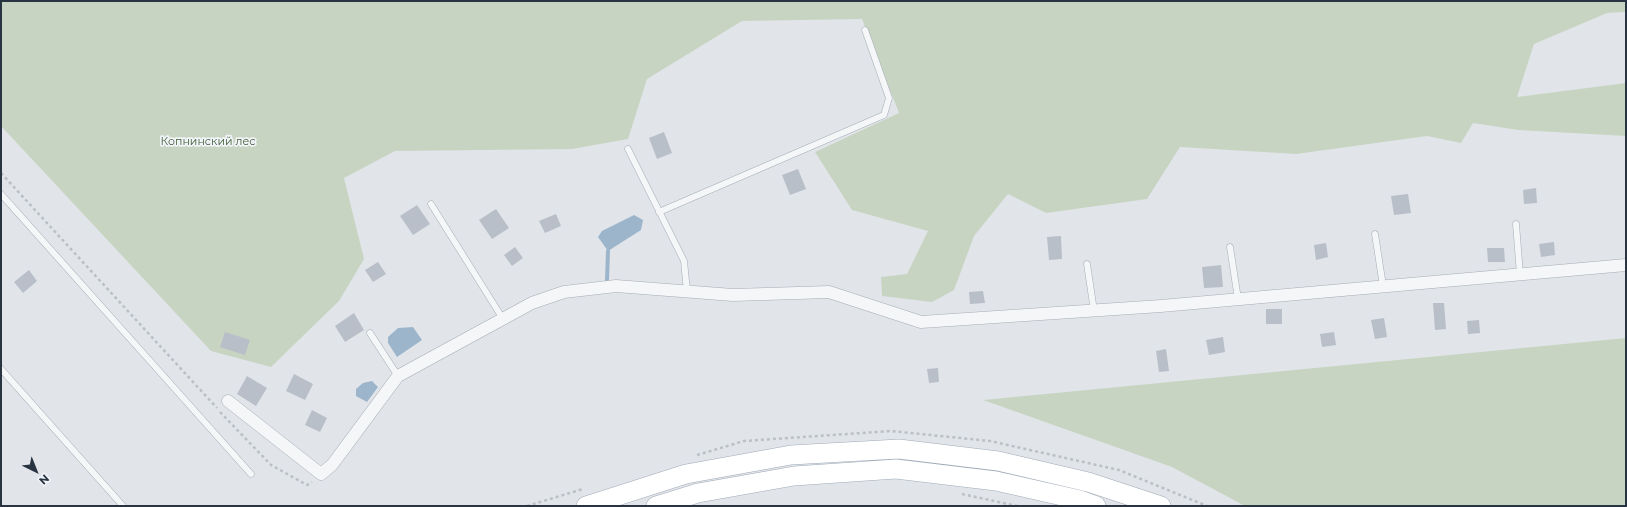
<!DOCTYPE html>
<meta charset="utf-8">
<style>
body{margin:0}
#map{position:relative;width:1627px;height:507px;overflow:hidden;background:#e1e5ea;font-family:Montserrat,sans-serif}
canvas{display:block}
.frame{position:absolute;inset:0;border:2px solid #293443;pointer-events:none}
.north{position:absolute;left:16px;top:451px;width:40px;height:40px;-webkit-text-stroke:3px #f1f4f8;paint-order:stroke;rotate:137deg;font-size:11px;font-weight:700;line-height:16px;text-align:center;color:#293443}
.north::after{content:'';display:block;margin:auto;width:14px;height:18px;background:#293443;clip-path:polygon(50% 0,100% 100%,50% 72%,0 100%)}
</style>
<div id="map">
<canvas width="1627" height="507"></canvas>
<div class="frame"></div>
<div class="north">N</div>
</div>
<script>
const g = document.querySelector('canvas').getContext('2d');
g.lineJoin = 'round';
function paint(path, color) {
  g.fillStyle = color;
  g.fill(path, 'evenodd');
}
function trace(path, color, width, dash) {
  g.strokeStyle = color;
  g.lineWidth = width;
  g.lineCap = dash ? 'butt' : 'round';
  g.setLineDash(dash || []);
  g.stroke(path);
}
function label(font, color, halo, rows, align = 'center') {
  g.font = font + ' Montserrat,sans-serif';
  g.lineWidth = 3.5;
  g.setLineDash([]);
  g.textBaseline = 'middle';
  g.strokeStyle = halo;
  g.fillStyle = color;
  for (const [text, x, y, turn = 0] of rows) {
    g.save();
    g.translate(x, y);
    g.rotate((+turn || 0) * Math.PI / 180);
    g.textAlign = isNaN(turn) ? turn : align;
    if (halo) g.strokeText(text, 0, 0);
    g.fillText(text, 0, 0);
    g.restore();
  }
}
paint(new Path2D(`
 M1 1H1626V12L1607 13 1534 44 1517 97 1626 83V136L1518 130 1473 123 1461 143 1427 136 1296 154 1180 147 1147 199 1046 213 1008 194 974 236 954 290 932 302 882 296 881 277 907 274 928 231 852 210 815 152 899 113 862 19 742 21 647 79 628 139 572 149 395 151 344 178 364 259 339 301 271 367 211 351 1 126Z
 M1626 338V506H1245L1172 467 983 400Z`), '#c8d4c2');
paint(new Path2D(`
 M634 215 643 220 641 230 608 251 598 237 602 231Z
 M413 327 422 340 397 357 388 343V337L398 328Z
 M372 381 378 387 367 402 356 396V389L363 383Z`), '#9cb5cb');
trace(new Path2D(`
 M607 280 608 251`), '#9cb5cb', 4);
paint(new Path2D(`
 M664 132 672 153 657 159 649 138Z
 M798 169 806 189 790 195 782 175Z
 M1536 188 1537 203 1524 204 1523 190Z
 M1408 194 1411 213 1394 215 1391 196Z
 M417 205 430 224 413 235 400 216Z
 M496 209 509 228 492 239 479 220Z
 M556 214 561 226 545 233 539 221Z
 M1061 236 1062 259 1049 260 1047 237Z
 M1554 242 1555 255 1541 257 1539 244Z
 M1326 243 1328 257 1316 260 1314 245Z
 M515 247 523 258 512 266 504 255Z
 M1487 248H1504L1505 262H1488Z
 M378 262 386 274 373 282 365 270Z
 M1221 265 1223 287 1204 288 1202 267Z
 M29 270 37 281 23 293 14 282Z
 M983 291 985 303 970 304 969 292Z
 M1433 303H1444L1446 329 1435 330Z
 M1266 309H1282V324H1266Z
 M354 313 364 330 345 342 335 326Z
 M1384 318 1387 337 1375 339 1371 320Z
 M1479 320 1480 333 1468 334 1467 321Z
 M225 332 250 340 245 355 220 347Z
 M1334 332 1336 345 1322 347 1320 334Z
 M1223 337 1225 352 1209 355 1206 340Z
 M1166 349 1169 371 1159 372 1156 351Z
 M938 368 939 382 929 383 927 369Z
 M294 374 313 384 305 400 286 391Z
 M247 376 267 388 256 406 237 394Z
 M312 410 327 418 320 432 305 425Z`), '#b8bfc8');
const service = new Path2D(`
 M628 149 684 261 687 291
 M1 194 251 474
 M431 204 503 319
 M659 212 884 115 889 98 865 30
 M1516 224 1520 274
 M1375 234 1383 286
 M1230 247 1238 299
 M1087 264 1094 311
 M370 333 398 376
 M1 369 123 506`);
const minor = new Path2D(`
 M228 401 321 474 332 465 398 376 532 303 564 292 616 286 733 295 829 292 921 322 1161 306 1626 265`);
const primary = new Path2D(`
 M586 506 686 474 791 455 899 449 998 461 1088 482 1161 506
 M656 506 698 493 794 476 896 469 996 481 1080 500 1096 506`);
trace(service, '#a6acb5', 7);
trace(minor, '#a6acb5', 13);
trace(primary, '#a0aab6', 20);
trace(new Path2D(`
 M1 173 217 408
 M220 412 271 465 307 485 312 482
 M697 455 744 441 891 431 990 441 1119 470 1207 506
 M962 494 1017 506
 M527 506 583 489`), '#bbc0c5', 2.5, [3, 3]);
trace(service, '#f4f6f8', 6);
trace(minor, '#f4f6f8', 12);
trace(primary, '#fff', 19);
label('11px', '#405f36', '#f1f4f8', [
 ["Копнинский лес",208,142]
]);
</script>
